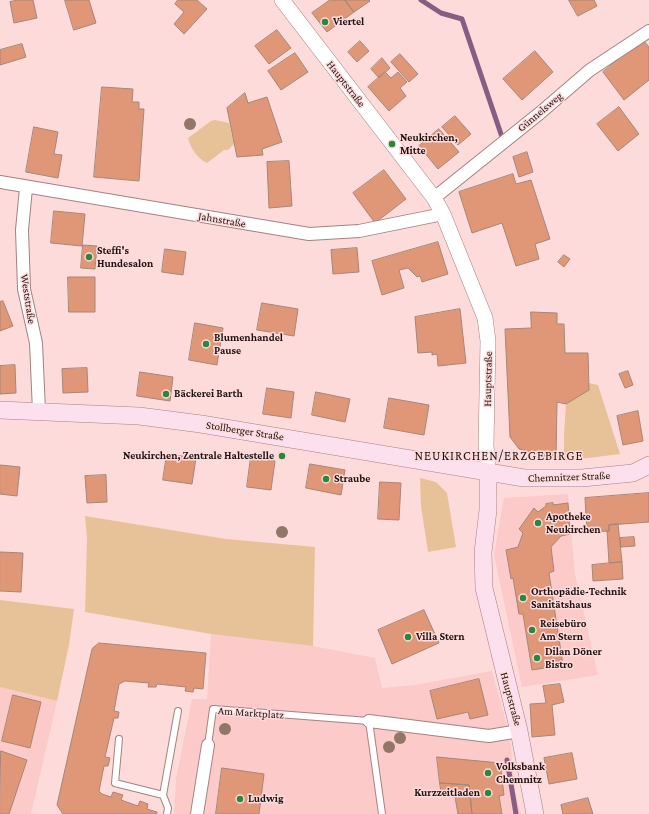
<!DOCTYPE html>
<meta charset="utf-8">
<style>
body{margin:0}
canvas{display:block;background:#fddbdb}
</style>
<canvas width="649" height="814"></canvas>
<script>
const g = document.querySelector('canvas').getContext('2d');
g.lineJoin = 'round';
function paint(path, color) {
  g.fillStyle = color;
  g.fill(path, 'evenodd');
}
function trace(path, color, width, dash) {
  g.strokeStyle = color;
  g.lineWidth = width;
  g.lineCap = dash ? 'butt' : 'round';
  g.setLineDash(dash || []);
  g.stroke(path);
}
function label(font, color, halo, rows, align = 'center') {
  g.font = font + ' "Crimson Pro",serif';
  g.lineWidth = 3;
  g.setLineDash([]);
  g.textBaseline = 'middle';
  g.strokeStyle = halo;
  g.fillStyle = color;
  for (const [text, x, y, turn = 0] of rows) {
    g.save();
    g.translate(x, y);
    g.rotate((+turn || 0) * Math.PI / 180);
    g.textAlign = isNaN(turn) ? turn : align;
    if (halo) g.strokeText(text, 0, 0);
    g.fillText(text, 0, 0);
    g.restore();
  }
}
paint(new Path2D(`
 M568 494 575 574 598 675 522 687 494 555 504 498Z
 M211 634 313 646 375 658 382 688 415 685 492 671 510 737 515 792 521 814H174L176 779 192 699H207Z
 M0 687 57 701 31 814H0Z`), '#fbcac9');
paint(new Path2D(`
 M215 120 229 123 234 144 228 150H224L207 163C198 159 190 148 188 138L211 121Z
 M589 383 598 385 620 454 564 461V434L566 404 588 390Z
 M420 478 436 482 447 493 456 547 428 552 421 506Z
 M85 516 226 539 315 547 313 646 211 634 85 612 87 539Z
 M0 600 74 609 69 645 57 701 0 687Z`), '#e7c298');
trace(new Path2D(`
 M421 0 441 13 462 19 503 140
 M507 760 516 814`), '#875d83', 5);
const building = new Path2D(`
 M18 0H33L37 18 14 23 10 2Z
 M65 0H89L96 23 74 30Z
 M178 0H197L207 9 184 34 174 24 184 12 175 4Z
 M330 0H345L354 12 327 32 312 13Z
 M345 0H369L370 1 354 12Z
 M569 0H594L597 6 578 16Z
 M277 30 291 48 269 64 255 46Z
 M643 40 649 47V80L624 100 603 72Z
 M360 41 369 51 357 62 348 52Z
 M22 44 26 57 0 65V50Z
 M535 51 553 72 522 100 503 79Z
 M295 53 308 72 281 90 268 71Z
 M400 54 418 74 409 82 391 62Z
 M382 58 390 68 379 78 371 69Z
 M385 72 391 78 398 72 407 82 400 88 406 96 389 111 368 87Z
 M102 87 133 89 132 102H139V109H144L139 181 94 177Z
 M245 93 248 103 267 97 282 142 262 149 263 155 237 157 227 108Z
 M619 107 639 134 618 151 597 124Z
 M455 116 471 134 458 145 442 127Z
 M34 127 58 132 54 154 62 155 58 178 26 172Z
 M439 129 459 152 438 169 419 146Z
 M527 152 533 172 519 177 513 157Z
 M289 161 292 206 269 208 267 162Z
 M384 170 406 199 375 223 353 193Z
 M513 174 516 184 531 180 550 239 535 244 539 259 516 266 502 223 472 233 459 192Z
 M54 211 85 214 82 246 51 243Z
 M438 242 448 274 422 282 420 276 417 277 408 268 399 270 404 288 382 295 372 261Z
 M83 245 97 246 95 269 81 268Z
 M357 248 359 272 333 274 331 250Z
 M165 249 186 252 183 275 162 272Z
 M564 255 570 259 564 267 558 262Z
 M68 277H95V312H69Z
 M3 301 13 326 0 331V302Z
 M262 303 298 309 294 336 257 330Z
 M460 309 466 363 438 366 437 354 432 355V352L418 353 415 317Z
 M531 312 557 313V324H564L565 353H588L589 390 566 404 557 402 556 459 519 449 510 437 505 329 531 328Z
 M195 323 223 328 217 365 189 360Z
 M15 365 16 393 0 394V366Z
 M87 368 88 392 63 393 62 369Z
 M628 371 633 385 625 388 619 374Z
 M140 372 173 377 170 401 137 396Z
 M267 388 294 392 291 418 263 414Z
 M316 392 350 399 345 422 312 415Z
 M389 398 429 405 424 435 384 428Z
 M638 411 643 441 623 445 617 416Z
 M167 454 196 458 192 484 163 480Z
 M251 457 275 461 271 490 247 487Z
 M310 464 345 470 341 495 306 488Z
 M0 465 20 467 17 496 0 494Z
 M106 475 107 502 87 503 85 476Z
 M380 482 401 483 399 520 378 519Z
 M649 493V522L609 525V531L587 532 585 498Z
 M553 503V505L568 503 570 534 561 536 551 547 554 571 549 573 563 665 532 670 523 614H519L513 578 511 579 506 550 518 547 523 533 519 529 534 508 538 512 546 506V504Z
 M618 524 622 562 609 563 607 531H609V525Z
 M634 537 635 546 621 547 620 538Z
 M0 552 23 553 21 592 0 591Z
 M622 562 623 579 593 581 592 565Z
 M424 610 439 643 392 664 378 630Z
 M99 643 206 653 203 689 194 688 193 692 185 691 186 687 157 684 156 687H148L149 683 125 681 119 684 114 711 119 712 118 718H114L105 757 110 758 108 766H104L99 791 102 794 111 797 113 792 123 795 121 800 138 806 140 801 148 804 147 809 157 812V814H63L57 805 92 649Z
 M479 679 488 715 470 719 468 712 437 719 430 691Z
 M560 684 564 702 552 705 555 735 532 737 530 704 546 703 543 686Z
 M13 695 41 702 30 748 2 741Z
 M1 751 27 760 9 814H0Z
 M572 753 577 779 549 784 544 758Z
 M437 757 500 763 504 795 499 796 502 814H472L469 785 440 783Z
 M222 768 264 774 259 814H216Z
 M440 783 469 785 472 814H458L455 797 442 796Z
 M588 798 593 814H563L561 805Z`);
paint(building, '#e09777');
trace(building, '#a78677', 1);
const service = new Path2D(`
 M119 739 115 783 163 795
 M208 745 213 709 369 721 382 814
 M167 814 168 808 163 795 178 711`);
const minor = new Path2D(`
 M0 182 309 234 359 231 443 214
 M26 188 22 230 24 289 36 343 39 411
 M434 198 540 113 590 70 649 31
 M369 721 489 736 519 731
 M197 814 208 745`);
const tertiary = new Path2D(`
 M282 0 434 198 443 214 485 318 488 341 486 445 488 472`);
const secondary = new Path2D(`
 M0 410 139 416 201 424 524 478H582L633 473 649 465
 M488 472V510L483 552 484 588 519 731 535 814`);
trace(service, '#a68181', 8);
trace(minor, '#a68181', 14);
trace(tertiary, '#a68181', 16);
trace(secondary, '#a68181', 18);
trace(service, '#fff', 6);
trace(minor, '#fff', 12);
trace(tertiary, '#fff', 15);
trace(secondary, '#fde0ed', 17);
g.fillStyle = '#927768';
for (const [x, y] of [
 [190,124],
 [282,532],
 [225,729],
 [400,738],
 [389,747]
]) {
  g.beginPath();
  g.arc(x, y, 6, 0, 2 * Math.PI);
  g.fill();
}
for (const [x, y, r, color] of [
 [325,22,4,"#28883b"],
 [392,144,4,"#28883b"],
 [89,257,4,"#28883b"],
 [206,344,4,"#28883b"],
 [166,394,4,"#28883b"],
 [282,456,4,"#28883b"],
 [326,479,4,"#28883b"],
 [538,523,4,"#28883b"],
 [523,598,4,"#28883b"],
 [532,630,4,"#28883b"],
 [408,637,4,"#28883b"],
 [537,658,4,"#28883b"],
 [488,773,4,"#28883b"],
 [488,793,4,"#28883b"],
 [240,799,4,"#28883b"]
]) {
  const dot = new Path2D();
  dot.arc(x, y, r, 0, 2 * Math.PI);
  g.fillStyle = color;
  g.fill(dot);
  trace(dot, '#fddbdb', 1.5);
}
label('bold 11px', '#211313', '#fddbdb', [
 ["Viertel",333,22],
 ["Neukirchen,",400,138],
 ["Mitte",400,151],
 ["Steffi's",97,251],
 ["Hundesalon",97,264],
 ["Blumenhandel",214,338],
 ["Pause",214,351],
 ["Bäckerei Barth",174,394],
 ["Neukirchen, Zentrale Haltestelle",274,456,"right"],
 ["Straube",334,479],
 ["Apotheke",546,517],
 ["Neukirchen",546,530],
 ["Orthopädie-Technik",531,592],
 ["Sanitätshaus",531,605],
 ["Reisebüro",540,624],
 ["Am Stern",540,637],
 ["Villa Stern",416,637],
 ["Dilan Döner",545,652],
 ["Bistro",545,665],
 ["Volksbank",496,767],
 ["Chemnitz",496,780],
 ["Kurzzeitladen",480,793,"right"],
 ["Ludwig",248,799]
], 'left');
label('11px', '#211313', '#fddbdb', [
 ["Hauptstraße",346,84,52],
 ["Günnelsweg",540,112,-40],
 ["Jahnstraße",222,220,10],
 ["Weststraße",28,299,81],
 ["Hauptstraße",488,379,-89],
 ["Stollberger Straße",245,431,9],
 ["Chemnitzer Straße",569,477,-2],
 ["Hauptstraße",511,699,75],
 ["Am Marktplatz",251,713,4]
]);
g.letterSpacing = '1px';
label('13px', '#211313', '#fddbdb', [
 ["NEUKIRCHEN/ERZGEBIRGE",499,456]
]);
g.letterSpacing = '0px';
</script>
